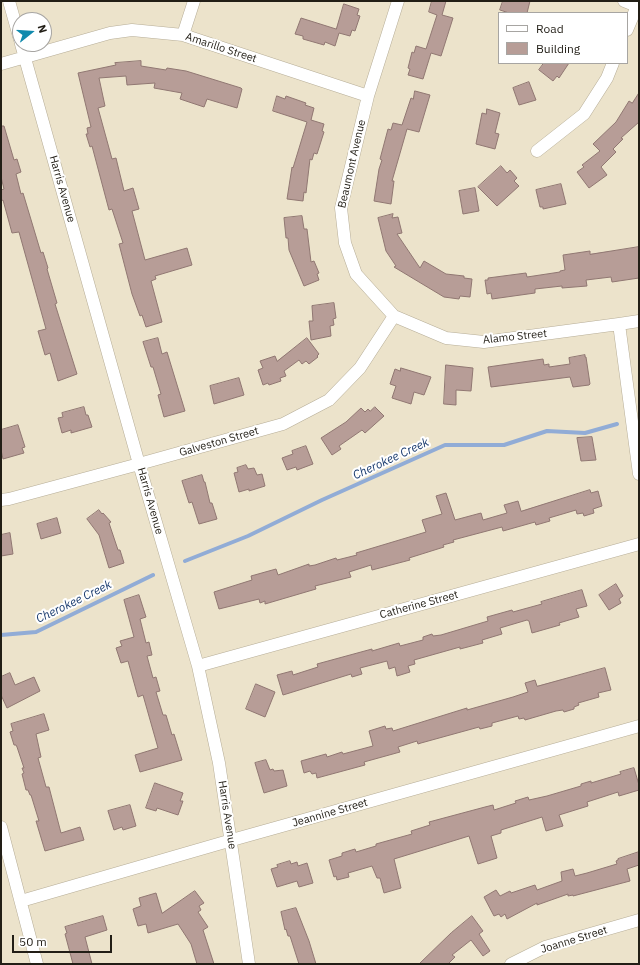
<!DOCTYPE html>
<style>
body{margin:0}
#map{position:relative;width:640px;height:965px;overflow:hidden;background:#ece3cb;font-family:"IBM Plex Sans",sans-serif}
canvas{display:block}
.frame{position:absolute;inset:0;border:2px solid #221e16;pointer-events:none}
.legend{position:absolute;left:498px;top:12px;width:130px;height:52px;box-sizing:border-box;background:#fff;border:1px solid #a7a5a2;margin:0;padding:5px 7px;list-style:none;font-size:12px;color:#221e16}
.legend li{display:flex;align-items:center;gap:8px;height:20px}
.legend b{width:20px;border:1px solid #a7a5a2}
.north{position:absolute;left:12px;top:12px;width:40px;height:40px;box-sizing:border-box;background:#fff;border:1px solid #a7a5a2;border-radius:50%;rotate:73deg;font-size:11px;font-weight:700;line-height:16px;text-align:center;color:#221e16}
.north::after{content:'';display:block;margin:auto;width:14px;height:18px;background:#118aad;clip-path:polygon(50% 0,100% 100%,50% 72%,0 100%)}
.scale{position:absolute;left:12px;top:935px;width:100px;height:18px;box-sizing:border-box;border:2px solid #221e16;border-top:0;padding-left:5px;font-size:12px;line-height:14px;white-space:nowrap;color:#221e16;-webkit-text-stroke:3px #fff;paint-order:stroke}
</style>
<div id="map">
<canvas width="640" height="965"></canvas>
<div class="frame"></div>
<ul class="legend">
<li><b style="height:5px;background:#fff"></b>Road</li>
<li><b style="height:11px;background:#b79d97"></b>Building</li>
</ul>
<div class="north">N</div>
<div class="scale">50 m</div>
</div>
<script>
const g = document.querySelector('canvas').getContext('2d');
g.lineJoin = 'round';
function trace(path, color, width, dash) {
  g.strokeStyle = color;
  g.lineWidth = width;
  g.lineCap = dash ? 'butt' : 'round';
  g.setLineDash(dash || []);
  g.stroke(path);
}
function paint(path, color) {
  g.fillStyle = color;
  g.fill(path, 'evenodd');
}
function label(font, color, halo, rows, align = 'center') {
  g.font = font + ' "IBM Plex Sans",sans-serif';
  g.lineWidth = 4;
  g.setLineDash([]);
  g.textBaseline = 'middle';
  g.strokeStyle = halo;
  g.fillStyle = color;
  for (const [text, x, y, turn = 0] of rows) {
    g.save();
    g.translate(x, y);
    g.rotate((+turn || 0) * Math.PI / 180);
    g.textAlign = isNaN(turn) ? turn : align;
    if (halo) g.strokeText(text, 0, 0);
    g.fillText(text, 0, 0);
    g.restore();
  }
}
trace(new Path2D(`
 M185 561 248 536 322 500 445 445H504L547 431 585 433 617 424
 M1 635 36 632 153 575`), '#91acd6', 4);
const building = new Path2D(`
 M432 1H446L442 15 453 18 441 56 431 53 423 79 408 75 410 69 408 68 412 52 414 53 416 46 426 49 437 15 429 12Z
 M503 1H530L527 13H509L500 10Z
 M344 4 359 9 357 15 360 16 355 31 352 30 350 36 339 33 335 46 325 42 324 45 303 39V36L295 34 301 18 336 29Z
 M141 61V66L166 70 167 68 186 71 241 88 242 89 237 108 207 99 204 107 180 99 182 93 154 88 155 83 127 85 126 76 99 78 105 106 98 108 112 159 116 158 124 191 133 188 139 209 132 211 145 260 187 248 192 265 155 276 156 279 151 281 162 322 146 327 142 315 140 316 132 294 119 244 123 243 112 209 109 210 92 146 90 147 86 134H88L87 128 91 127 78 73 116 65 115 63Z
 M544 63H569L559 78 557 76 553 81 539 70Z
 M529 82 536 100 519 105 513 88Z
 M415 91 430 95 419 132 407 129 392 181H394L391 204 374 201 379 169 382 160 380 159 388 129 391 130 393 123 402 125 411 98 413 99Z
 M639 93V122L621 138 623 139 613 149 616 152 601 167 607 175 589 188 577 172 584 167 582 165 600 151 593 144 616 122 629 101 632 103Z
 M277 96 285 99 286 96 306 103 305 105 314 108 311 120 324 124 322 131 324 132 317 154 314 153 312 160 310 159 306 193 304 192 303 201 287 199 292 167 293 168 307 122 273 111Z
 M487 109 500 113 495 133 499 134 495 149 476 144 482 113 486 114Z
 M1 126H4L14 160 17 159 21 172 16 174 21 194 23 193 41 253 43 252 48 268 47 269 57 303 55 304 77 374 58 381 50 353 45 355 38 331 46 329 19 232 12 233 3 200 1 201V190L4 189 1 177Z
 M501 166 507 173 510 170 517 178 514 181 519 186 497 206 478 187Z
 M561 184 566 204 543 209V207H540L536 190Z
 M475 188 479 211 463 214 459 191Z
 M393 214 392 218 398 217 402 233 397 234 420 268 424 261 446 274 464 276V278L472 279 470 297 460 296 459 299 444 297 394 267 396 266 386 251 378 218Z
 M302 216 304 229H307L311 262 314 261 319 273 317 274 319 280 304 286 289 250 288 238H286L284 218Z
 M639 247V278L612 282 611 277 586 280 587 286 562 288V286L535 289V293L492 299 491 293 487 294 485 280H488V278L526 273 527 277 560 272V271L565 270 563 255 590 251V254Z
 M334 303 336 318 333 319 334 325 330 326 331 336 311 340 309 321H313L312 306Z
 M158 338 162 354 167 352 185 411 164 417 158 395 161 394 153 367H151L143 342Z
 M307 338 319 354 317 356 318 357 309 364 306 361 302 364 299 360 284 371 286 376 280 378 281 381 269 385 268 383 263 385 258 370 263 368 260 361 275 356 277 361Z
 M585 355V357H586L590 384 589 385 573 387 570 377 491 387 488 367 543 359 544 365 549 364V367L570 364 569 358Z
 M446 365 473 368 471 391 456 390V405L444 404Z
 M401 368 431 377 424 395 414 392 411 404 392 398 396 386 390 384 395 369 400 371Z
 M239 378 244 395 214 404 210 386Z
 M84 407 86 415H88L92 427 71 433V430L62 433 58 418 63 417 62 413Z
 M375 407 384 416 365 433 362 430 339 446 341 449 332 455 321 438 346 422 361 408 365 412 368 409 370 411Z
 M18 425 25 447 22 448 24 453 3 459 1 450V430Z
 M592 437 596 460 581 461 577 438Z
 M306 446 313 464 297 470 296 467 287 470 282 458 293 454 292 451Z
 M246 465 248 469 254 468 257 475 262 474 265 486 249 491V489L239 492 234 473 238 472 237 468Z
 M202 475 204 482H205L210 503H212L217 519 199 524 192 502 189 503 182 481Z
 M590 490 591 493 598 491 602 506 593 509 594 513 584 516 583 513 577 514 576 510 549 518 550 521 536 525 535 522 503 531 502 527 453 540 454 542 443 545 444 547 409 558 410 560 372 570 371 565 349 572 351 577 315 586 316 589 265 604V601L260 603 259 599 219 609 214 592 252 580 251 576 276 569 278 575 309 564V566L315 565 336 558 337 560 357 555 356 553 426 532 422 520 442 514 436 496 446 493 455 520 481 513 483 520 507 513 504 505 518 501 521 511Z
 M99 510 102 514 103 513 111 522 109 523 118 550H120L124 563 109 568 99 535 87 519Z
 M57 518 61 533 41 539 37 524Z
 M10 533 13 554 1 556V535Z
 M616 584 623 596 619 599 621 603 609 610 599 595Z
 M582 590 587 606 576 609 579 617 559 623 560 625 532 633 529 621 527 620 500 628 502 634 482 640 483 643 460 649V647L414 660 415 664 408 666 410 672 397 676 395 667 389 669 387 661 360 668 362 674 352 677 351 674 283 695 277 675 292 671 293 675 318 667 317 664 372 649V651L399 643 400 646 423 640V637L432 634 433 636 441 635 488 621 487 617 512 610 513 612 542 604 541 602Z
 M139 595 146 617 140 619 146 643 149 642 152 655 147 656 153 678 156 677 160 691 156 692 163 715H166L172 735 174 734 182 760 140 772 135 755 158 748 143 695 138 697 128 661 121 663 116 648 122 646 120 641 134 637 124 600Z
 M605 668 611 690 598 693 599 697 578 703 579 705 574 707V709L564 712 563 710 556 711 525 720 524 718 519 719 518 716 492 723V726L480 729 479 727 421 743 418 744 417 741 398 747 400 752 364 762 365 765 317 778 316 773 312 774 310 771 304 773 301 761 326 754 327 757 342 752 343 754 373 746 369 731 385 726 386 729 392 728 393 731 467 708V710L513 697 528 692 525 683 535 680 537 686Z
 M10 673 15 685 34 677 40 691 7 708 1 695V677Z
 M256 684 275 692 265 717 246 709Z
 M44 714 49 730 36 734 41 757 38 758 46 787H49L61 833 80 827 84 840 45 851 36 821H39L31 795H30L28 790H26L22 774 24 773 22 768H24L17 747 16 745H14L10 732 13 731 11 724Z
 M266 760 270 770 273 769 274 771 283 770 287 786 264 793 255 763Z
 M634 768 639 785V790L619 796 618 792 587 802 588 806 559 815 563 826 546 831 542 817 501 830V833L491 836 497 858 478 864 469 836 394 859 401 888 384 893 380 878H377L372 866 348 873 349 877 337 880 336 876 334 877 329 860 342 856V853L355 849 356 852 376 846V844L412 834 411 831 430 825 429 822 485 807 493 805 494 810 516 803 515 801 528 797 529 800 547 796 581 786V784L591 781V783L621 774 620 772Z
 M155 783 183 793 180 801H183L178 815 157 808 156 811 146 808Z
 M130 805 136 826 123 830 122 827 114 830 108 811Z
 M639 852V865L627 869 630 881 573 896V895L568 896V894L537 905V903L507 919 505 914 501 917 499 914 494 916 484 897 496 890 500 896 510 891 511 893 535 885 537 890 562 881 561 872 573 869 575 876 587 873 617 864 616 861 618 860V859Z
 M290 861 291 864 297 862 298 866 307 863 313 883 299 887 297 881 277 887 271 869 278 867 277 865Z
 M195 891 204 903 199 906 201 910 198 912 208 927 203 930 214 964H197L191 944 178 924 148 933 146 924 138 926 133 909 141 906 139 898 156 893 162 913Z
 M296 908 309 941 316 964H299L290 936H288L286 929 285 930 281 912Z
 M103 916 107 930 85 937 92 964H73L65 934 67 933 65 927Z
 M472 916 483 931 479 934 490 951 483 956 471 940 452 955 455 957 448 964H419L451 933Z`);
paint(building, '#b79d97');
trace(building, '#907772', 1);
const minor = new Path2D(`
 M9 1 20 40
 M398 1 368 96 341 208 345 243 356 274 394 316 446 338 484 342 619 324 639 321
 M624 1 639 7
 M627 30 637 6
 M183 35 194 1
 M21 44 139 464 198 666 219 763 249 964
 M1 64 110 33 132 30 183 35 368 96
 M537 151 584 114 607 78 613 63
 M619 324 639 474
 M1 500 9 499 139 464 283 424 329 400 360 368 394 316
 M198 666 639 544
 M1 827 37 964
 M21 901 232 840 639 726
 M511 964 545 947 639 920`);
trace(minor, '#b6ad97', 13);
trace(minor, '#fff', 12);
label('11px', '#221e16', '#fff', [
 ["Amarillo Street",221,48,18],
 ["Beaumont Avenue",352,164,-77],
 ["Harris Avenue",62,189,74],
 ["Alamo Street",515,337,-6],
 ["Galveston Street",219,442,-16],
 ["Harris Avenue",150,501,74],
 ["Catherine Street",419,605,-15],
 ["Jeannine Street",330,813,-16],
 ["Harris Avenue",227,815,81],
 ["Joanne Street",574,940,-17]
]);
label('italic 12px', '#17396d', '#fff', [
 ["Cherokee Creek",391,459,-25],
 ["Cherokee Creek",74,602,-26]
]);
</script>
